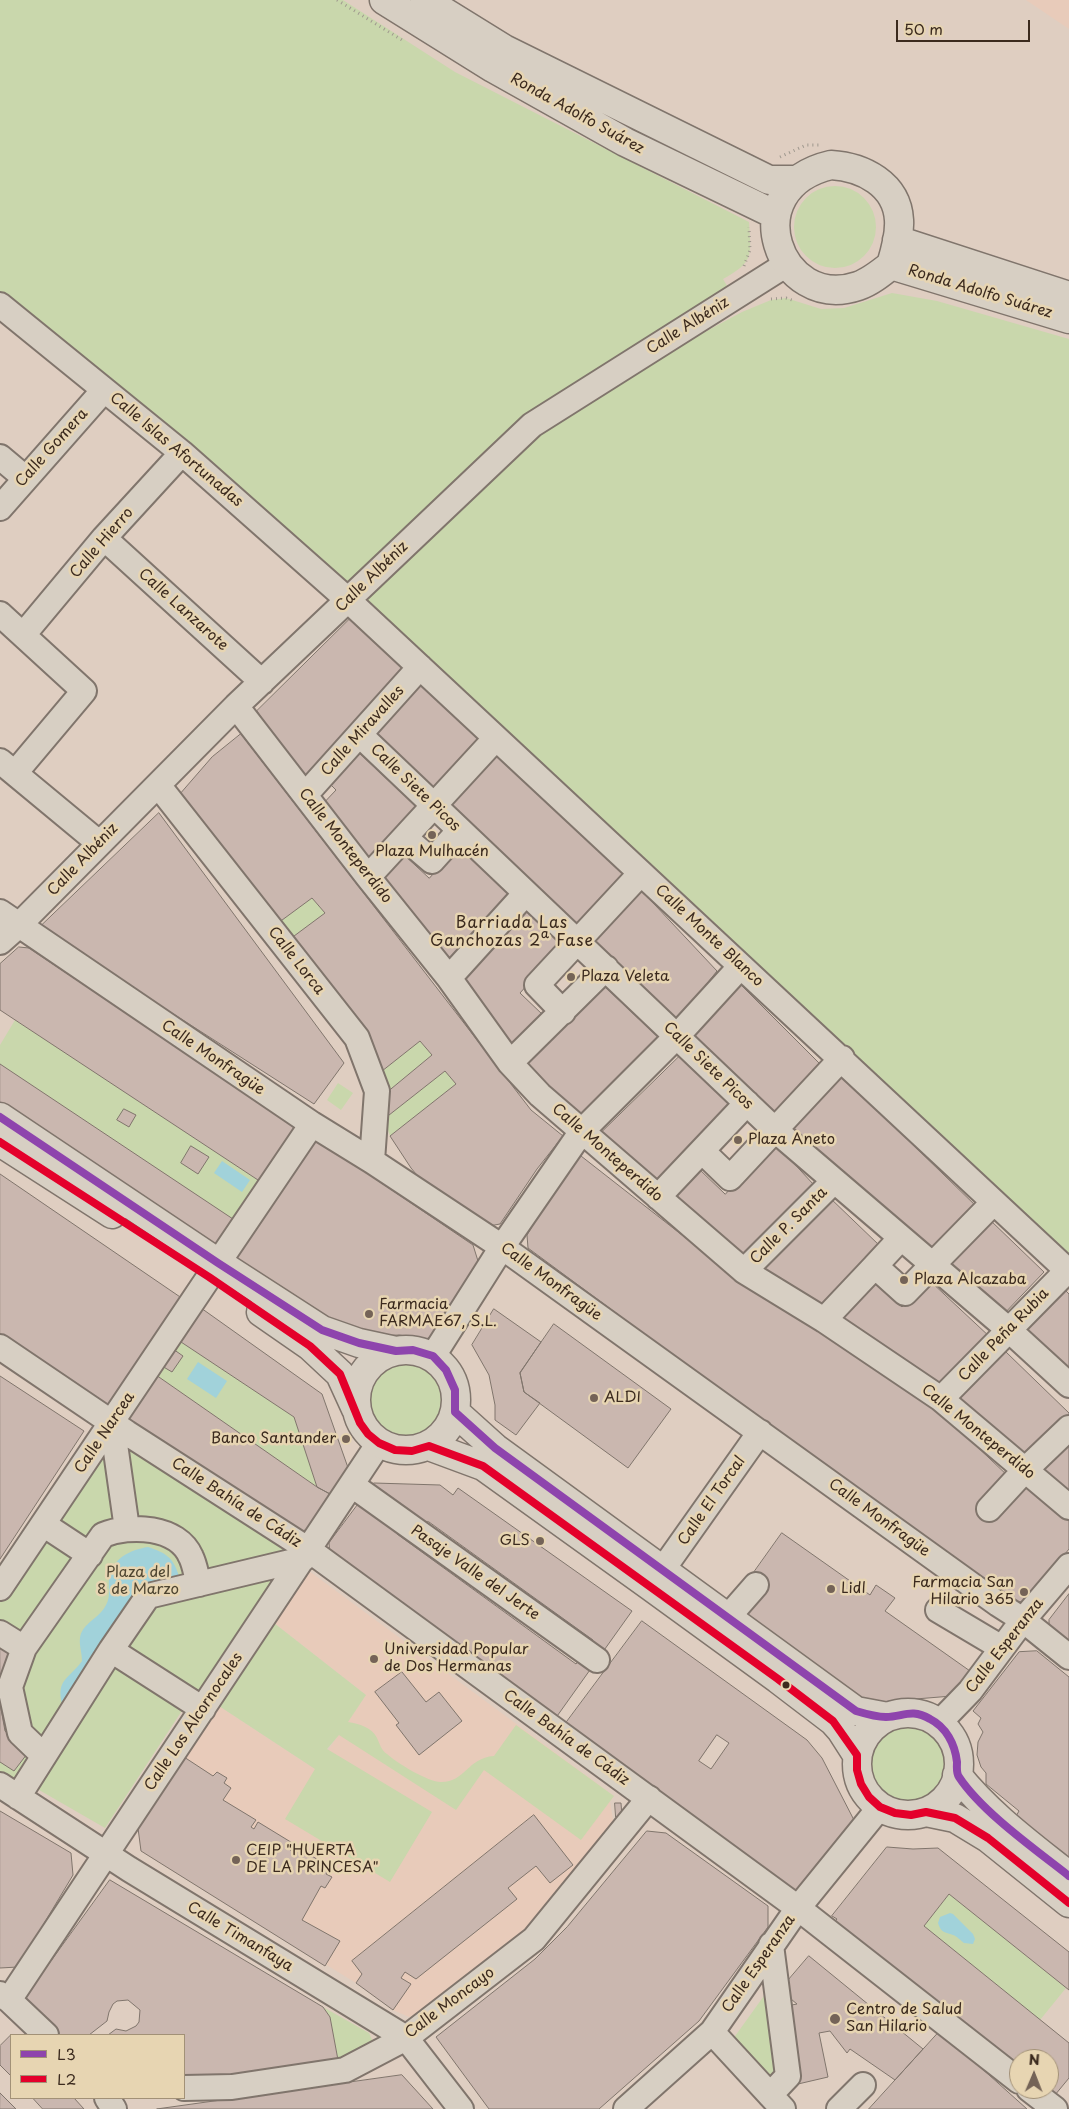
<!DOCTYPE html>
<meta charset="utf-8">
<style>
body{margin:0}
#map{position:relative;width:1069px;height:2109px;overflow:hidden;background:#dfcec1;font-family:"Playpen Sans",sans-serif}
canvas{display:block}
.legend{position:absolute;left:10px;top:2034px;width:175px;height:65px;box-sizing:border-box;background:#e7d5b2;border:1px solid #a29177;margin:0;padding:6px 9px;list-style:none;font-size:15px;color:#3b2a1e}
.legend li{display:flex;align-items:center;gap:10px;height:25px}
.legend b{width:25px;border:1px solid #a29177}
.north{position:absolute;left:1009px;top:2049px;width:50px;height:50px;box-sizing:border-box;background:#e7d5b2;border:1px solid #a29177;border-radius:50%;rotate:1deg;font-size:14px;font-weight:700;line-height:20px;text-align:center;color:#3b2a1e}
.north::after{content:'';display:block;margin:auto;width:18px;height:22px;background:#746357;clip-path:polygon(50% 0,100% 100%,50% 72%,0 100%)}
.scale{position:absolute;left:896px;top:20px;width:134px;height:22px;box-sizing:border-box;border:2px solid #3b2a1e;border-top:0;padding-left:6px;font-size:15px;line-height:18px;white-space:nowrap;color:#3b2a1e;-webkit-text-stroke:4px #e7d5b2;paint-order:stroke}
</style>
<div id="map">
<canvas width="1069" height="2109"></canvas>
<ul class="legend">
<li><b style="height:6px;background:#8e44ad"></b>L3</li>
<li><b style="height:6px;background:#e4002b"></b>L2</li>
</ul>
<div class="north">N</div>
<div class="scale">50 m</div>
</div>
<script>
const g = document.querySelector('canvas').getContext('2d');
g.lineJoin = 'round';
function paint(path, color) {
  g.fillStyle = color;
  g.fill(path, 'evenodd');
}
function trace(path, color, width, dash) {
  g.strokeStyle = color;
  g.lineWidth = width;
  g.lineCap = dash ? 'butt' : 'round';
  g.setLineDash(dash || []);
  g.stroke(path);
}
function label(font, color, halo, rows, align = 'center') {
  g.font = font + ' "Playpen Sans",sans-serif';
  g.lineWidth = 5;
  g.setLineDash([]);
  g.textBaseline = 'middle';
  g.strokeStyle = halo;
  g.fillStyle = color;
  for (const [text, x, y, turn = 0] of rows) {
    g.save();
    g.translate(x, y);
    g.rotate((+turn || 0) * Math.PI / 180);
    g.textAlign = isNaN(turn) ? turn : align;
    if (halo) g.strokeText(text, 0, 0);
    g.fillText(text, 0, 0);
    g.restore();
  }
}
paint(new Path2D(`
 M1026 0H1069V29Z
 M309 1571 614 1796 610 1802 613 1820 619 1825 530 1930 416 2020 393 2010 356 1983 141 1851 138 1828 219 1706 315 1769 366 1695 274 1623Z`), '#e8cbba');
paint(new Path2D(`
 M0 0H343L455 72 749 222C751 256 754 262 723 279L734 298 541 420 742 312 771 300 786 298 821 309 844 308 892 293 937 301 1069 339V1272L641 873 0 305Z
 M794 227a41 41 0 1 1 82 0a41 41 0 1 1-82 0Z
 M312 898 325 913 286 942 274 926Z
 M15 1020 261 1182 236 1221 0 1064V1045Z
 M420 1041 432 1055 380 1098 377 1075Z
 M445 1071 456 1084 390 1136 384 1119Z
 M338 1083 353 1093 341 1110 327 1100Z
 M178 1340 294 1417 317 1487 156 1375Z
 M367 1400a40 40 0 1 1 80 0a40 40 0 1 1-80 0Z
 M112 1423 303 1559 203 1709 189 1700 105 1828 27 1783 0 1785V1588Z
 M274 1623 366 1695 348 1722C359 1724 372 1727 377 1738 380 1744 381 1750 387 1754 397 1763 428 1782 441 1782 466 1782 467 1758 494 1756L516 1725 614 1796 581 1840 484 1770 456 1810 339 1735 327 1749 432 1812 390 1882 285 1819 315 1769 219 1706Z
 M870 1763a40 40 0 1 1 80 0a40 40 0 1 1-80 0Z
 M949 1894 1066 1988 1040 2020 924 1926Z
 M766 1993 780 2072 773 2081 733 2039Z
 M323 2007 369 2033 374 2044 371 2049 338 2060 330 2017Z`), '#c9d7ac');
paint(new Path2D(`
 M222 1161 250 1180 242 1192 214 1173Z
 M198 1362 227 1381 216 1398 187 1379Z
 M148 1547C166 1553 173 1557 179 1576L143 1584 62 1704C56 1679 69 1679 82 1661 82 1653 79 1645 80 1638 82 1623 100 1618 106 1605 111 1596 108 1588 109 1579 112 1558 130 1550 148 1547Z
 M950 1913 953 1914 973 1934 975 1939 973 1944 964 1943C961 1941 957 1936 953 1935 945 1932 941 1933 938 1923L940 1917Z`), '#a1d2da');
const building = new Path2D(`
 M352 617 407 671 305 784 257 711Z
 M419 682 483 741 435 798 369 738Z
 M241 734 531 1110 563 1136 537 1169 500 1224 489 1226 426 1186 411 1168 390 1136 456 1084 445 1071 384 1119 380 1098 432 1055 420 1041 377 1075 286 942 325 913 312 898 274 926 179 795 212 757Z
 M495 751 628 877 578 933 443 808Z
 M358 752 420 810 369 867 319 808 336 790 329 783Z
 M159 813 344 1063 314 1104 39 928Z
 M458 847 513 897 449 968 378 881 402 853 429 878Z
 M640 889 717 971 672 1027 587 944Z
 M525 908 563 945 520 993 543 1015 514 1051 458 983Z
 M19 947 29 948 299 1129 261 1182 0 1010V964Z
 M740 984 821 1065 773 1120 689 1040Z
 M603 985 658 1037 583 1122 524 1067Z
 M680 1056 733 1107 657 1190 597 1137Z
 M0 1064 236 1221 220 1250 0 1104Z
 M838 1072 978 1208 930 1259 784 1132Z
 M124 1109 136 1115 129 1127 117 1120Z
 M315 1138 473 1245 478 1261 432 1337 425 1339 399 1335 352 1337 235 1259Z
 M774 1142 814 1185 744 1262 671 1199 698 1168 725 1194Z
 M191 1146 209 1157 198 1174 181 1163Z
 M581 1156 737 1278 927 1399 1009 1477 1024 1486 1069 1521V1549L1027 1601 1009 1603 528 1248 527 1235 558 1182Z
 M0 1174 186 1301 110 1413 0 1342Z
 M828 1196 879 1245 822 1311 755 1271Z
 M988 1218 1044 1272 1001 1317 942 1268Z
 M873 1279 902 1307 929 1280 991 1338 941 1391 836 1320Z
 M1063 1288 1069 1294V1378L1021 1330Z
 M201 1308 322 1394 352 1479 339 1499 317 1487 294 1417 178 1340Z
 M494 1309 541 1342 520 1373 524 1392 540 1403 516 1435 495 1420V1405L489 1375 472 1345Z
 M554 1324 671 1409 628 1468 524 1392 520 1373Z
 M173 1349 183 1356 172 1372 162 1366Z
 M1006 1352 1069 1413V1424L1027 1467 959 1400Z
 M156 1375 317 1487 334 1496 311 1529 296 1532 127 1421Z
 M0 1376 84 1431 0 1559Z
 M1069 1443V1501L1038 1472Z
 M374 1483 440 1485 453 1495 458 1488 632 1611 550 1726 331 1566 329 1543ZM429 1522 593 1640 576 1664 397 1534 405 1523Z
 M782 1533 870 1595 876 1585 895 1598 885 1611 970 1671 952 1696 867 1703 730 1606Z
 M1069 1594V1645L1049 1626V1620Z
 M642 1621 807 1740 822 1758 855 1822 798 1908 560 1731Z
 M0 1646 11 1653 0 1689Z
 M1037 1651 1069 1677V1862L1015 1818 1019 1811 986 1784V1773L981 1767 977 1755 978 1742 983 1732 978 1724 981 1718 973 1711 1019 1652Z
 M402 1672 426 1702 439 1692 462 1721 419 1755 396 1725 399 1723 375 1692Z
 M0 1703 5 1731 27 1754 14 1771 0 1762Z
 M717 1735 729 1743 711 1769 699 1761Z
 M184 1757 213 1776 217 1772 227 1778 224 1783 231 1788 223 1800 256 1820 251 1827 254 1829 258 1822 294 1844 290 1850 293 1852 297 1847 330 1867 326 1874 332 1877 325 1888 321 1886 302 1920 340 1941 325 1966 141 1851 138 1828Z
 M615 1803H621L622 1817H616Z
 M0 1811 71 1853 73 1875 18 1967 0 1968Z
 M534 1815 573 1865 550 1883 536 1866 508 1888 517 1899 416 1979 405 1972 401 1978 411 1984 393 2010 356 1983 362 1974 352 1961Z
 M647 1831 666 1833 768 1906V1927L699 2021 599 2109H489L436 2037 535 1959 567 1927Z
 M887 1847 913 1849 938 1848 1069 1952V1990L949 1894 924 1926 1069 2043V2078L1050 2101 1035 2089H1049V2059H1019V2076L831 1926 837 1919 832 1916Z
 M110 1880 323 2007 330 2017 338 2060 222 2076H184V2035H108L116 2029 126 2031 136 2026 139 2022 140 2010 128 2000 117 2001 113 2004 109 2012 107 2021 89 2035H57L21 2003Z
 M809 1956 923 2049 895 2080 850 2049 847 2053 830 2031 819 2033 828 2077 798 2084 781 2007 797 2004 780 1990Z
 M940 2031 1027 2109H869Z
 M11 2035V2076L0 2065V2046Z
 M402 2075 433 2109H157Z
 M0 2093 16 2109H0Z
 M33 2098H74L84 2109H43Z`);
paint(building, '#cab7af');
trace(building, '#80756c', 1);
const minor = new Path2D(`
 M0 305 182 453 348 600 1069 1272
 M0 457 25 478
 M0 508 104 390
 M104 538 262 682
 M0 614 84 691 15 773
 M23 635 104 538 182 453
 M236 706 368 877 449 978 510 1063 540 1095 744 1271 824 1320 941 1399 1069 1507
 M360 735 774 1129 1009 1330 1069 1385
 M0 761 99 843
 M158 785 357 1038 377 1091 372 1161
 M305 795 420 667
 M405 838 432 861 459 831
 M368 877 496 738
 M0 912 312 1124 372 1161 502 1247 998 1604 1023 1620 1069 1657
 M0 942 18 926 236 706 532 425 787 264
 M449 978 526 893
 M563 1012 537 985 641 873
 M510 1063 606 968
 M702 1151 730 1178 842 1058
 M658 1197 747 1103
 M901 1238 875 1266 905 1293 994 1202
 M218 1263 312 1124
 M744 1271 834 1181
 M824 1320 875 1266
 M0 1347 127 1433 309 1550 798 1908 1019 2081
 M433 1356 502 1247 582 1131 677 1036 740 967
 M941 1399 1067 1271
 M112 1423 127 1529
 M352 1485 597 1660
 M989 1509 1025 1470 1069 1428
 M43 1524 90 1555
 M663 1569 760 1432
 M0 1588 209 1277
 M938 1610 1002 1648
 M728 1617 756 1585
 M0 1633 24 1648
 M203 1709 111 1650 148 1596 303 1559
 M938 1724 970 1691 1023 1620 1069 1566
 M44 1756 20 1733 10 1687 24 1648 103 1535C130 1524 178 1526 191 1557 195 1565 196 1575 199 1584
 M0 1785 129 1869 406 2038 461 2109
 M18 1797 111 1650
 M0 1994 9 2000 46 2035
 M9 2000 379 1443
 M712 2032 783 2109
 M184 2088 232 2087 345 2070 406 2038 534 1939 649 1798
 M1029 2089 1055 2109
 M770 2095 788 2076 771 1945
 M107 2098 114 2109
 M626 2109 712 2032 798 1908 880 1807
 M839 2109 863 2085`);
const major = new Path2D(`
 M384 0 493 68 625 142 776 215
 M425 0 504 49 769 180H796
 M831 165C863 167 897 184 899 220 900 235 895 252 891 265 881 273 870 282 858 286 779 313 733 188 831 165Z
 M897 240 1069 296
 M891 265 1069 319
 M0 1117 218 1263 322 1330 359 1343 396 1351
 M0 1142 112 1214
 M261 1312 310 1346 340 1374 356 1409
 M356 1400a50 50 0 1 1 100 0a50 50 0 1 1-100 0Z
 M455 1412 495 1448 856 1711 888 1717
 M429 1446 483 1466 650 1586 778 1679 833 1721 841 1730 857 1755
 M857 1764a51 51 0 1 1 102 0a51 51 0 1 1-102 0Z
 M957 1775C989 1815 1029 1844 1069 1876
 M926 1812 955 1818 988 1838 1069 1903`);
trace(minor, '#80756c', 28);
trace(major, '#80756c', 31);
trace(new Path2D(`
 M337 0 402 40
 M780 157 806 145H819
 M744 266 750 250 749 227
 M771 299 786 298 792 300`), '#9f988e', 3, [1, 4]);
trace(minor, '#d7cfc3', 24);
trace(major, '#d7cfc3', 28);
trace(new Path2D(`
 M0 1117 218 1263 322 1330 359 1343 396 1351 413 1350 433 1356 446 1370 455 1390V1412L495 1448 856 1711C866 1714 876 1717 886 1717 903 1717 911 1708 930 1719 946 1727 955 1744 957 1762 957 1767 956 1773 959 1777 982 1812 1036 1850 1069 1876`), '#8e44ad', 8);
trace(new Path2D(`
 M0 1142 209 1277 310 1346 340 1374 360 1423 368 1434 379 1443 395 1450 412 1451 429 1446 483 1466 778 1679 833 1721 857 1755V1770L861 1784 869 1797 880 1807 895 1813 911 1815 926 1812 955 1818 988 1838 1069 1903`), '#e4002b', 8);
for (const [x, y, r, color] of [
 [432,835,5,"#746357"],
 [571,977,5,"#746357"],
 [738,1140,5,"#746357"],
 [904,1280,5,"#746357"],
 [369,1314,5,"#746357"],
 [594,1398,5,"#746357"],
 [346,1439,5,"#746357"],
 [540,1541,5,"#746357"],
 [831,1589,5,"#746357"],
 [1024,1592,5,"#746357"],
 [374,1659,5,"#746357"],
 [786,1685,4.5,"#3b2a1e"],
 [236,1860,5,"#746357"],
 [835,2019,6,"#746357"]
]) {
  const dot = new Path2D();
  dot.arc(x, y, r, 0, 2 * Math.PI);
  g.fillStyle = color;
  g.fill(dot);
  trace(dot, '#e7d5b2', 2);
}
label('15px', '#3b2a1e', '#e7d5b2', [
 ["Ronda Adolfo Suárez",577,114,29],
 ["Ronda Adolfo Suárez",980,292,17],
 ["Calle Albéniz",688,326,-32],
 ["Calle Gomera",52,448,-48],
 ["Calle Islas Afortunadas",176,450,40],
 ["Calle Hierro",102,543,-49],
 ["Calle Albéniz",372,577,-44],
 ["Calle Lanzarote",183,610,42],
 ["Calle Miravalles",363,731,-48],
 ["Calle Siete Picos",415,788,44],
 ["Calle Monteperdido",345,846,52],
 ["Calle Albéniz",83,860,-46],
 ["Calle Monte Blanco",709,936,43],
 ["Calle Lorca",296,961,52],
 ["Calle Monfragüe",213,1058,34],
 ["Calle Siete Picos",708,1066,44],
 ["Calle Monteperdido",607,1153,41],
 ["Calle P. Santa",789,1226,-45],
 ["Calle Monfragüe",551,1282,36],
 ["Calle Peña Rubia",1004,1335,-46],
 ["Calle Monteperdido",978,1432,39],
 ["Calle Narcea",105,1433,-56],
 ["Calle El Torcal",712,1501,-55],
 ["Calle Bahía de Cádiz",236,1503,33],
 ["Calle Monfragüe",879,1518,36],
 ["Pasaje Valle del Jerte",475,1573,35],
 ["Calle Esperanza",1005,1646,-52],
 ["Calle Los Alcornocales",194,1722,-56],
 ["Calle Bahía de Cádiz",566,1738,36],
 ["Calle Timanfaya",240,1937,31],
 ["Calle Esperanza",759,1964,-55],
 ["Calle Moncayo",450,2003,-37]
]);
label('15px', '#3b2a1e', '#e7d5b2', [
 ["Plaza Mulhacén",432,852,"center"],
 ["Plaza Veleta",581,977],
 ["Plaza Aneto",748,1140],
 ["Plaza Alcazaba",914,1280],
 ["Farmacia",379,1305],
 ["FARMAE67, S.L.",379,1322],
 ["ALDI",604,1398],
 ["Banco Santander",336,1439,"right"],
 ["GLS",530,1541,"right"],
 ["Farmacia San",1014,1583,"right"],
 ["Hilario 365",1014,1600,"right"],
 ["Lidl",841,1589],
 ["Universidad Popular",384,1650],
 ["de Dos Hermanas",384,1667],
 ["CEIP \"HUERTA",246,1851],
 ["DE LA PRINCESA\"",246,1868],
 ["Centro de Salud",846,2010],
 ["San Hilario",846,2027]
], 'left');
label('15px', '#4e4531', '#e7d5b2', [
 ["Plaza del",138,1573],
 ["8 de Marzo",138,1590]
]);
g.letterSpacing = '1px';
label('16px', '#3b2a1e', '#e7d5b2', [
 ["Barriada Las",512,924],
 ["Ganchozas 2ª Fase",512,942]
]);
g.letterSpacing = '0px';
</script>
